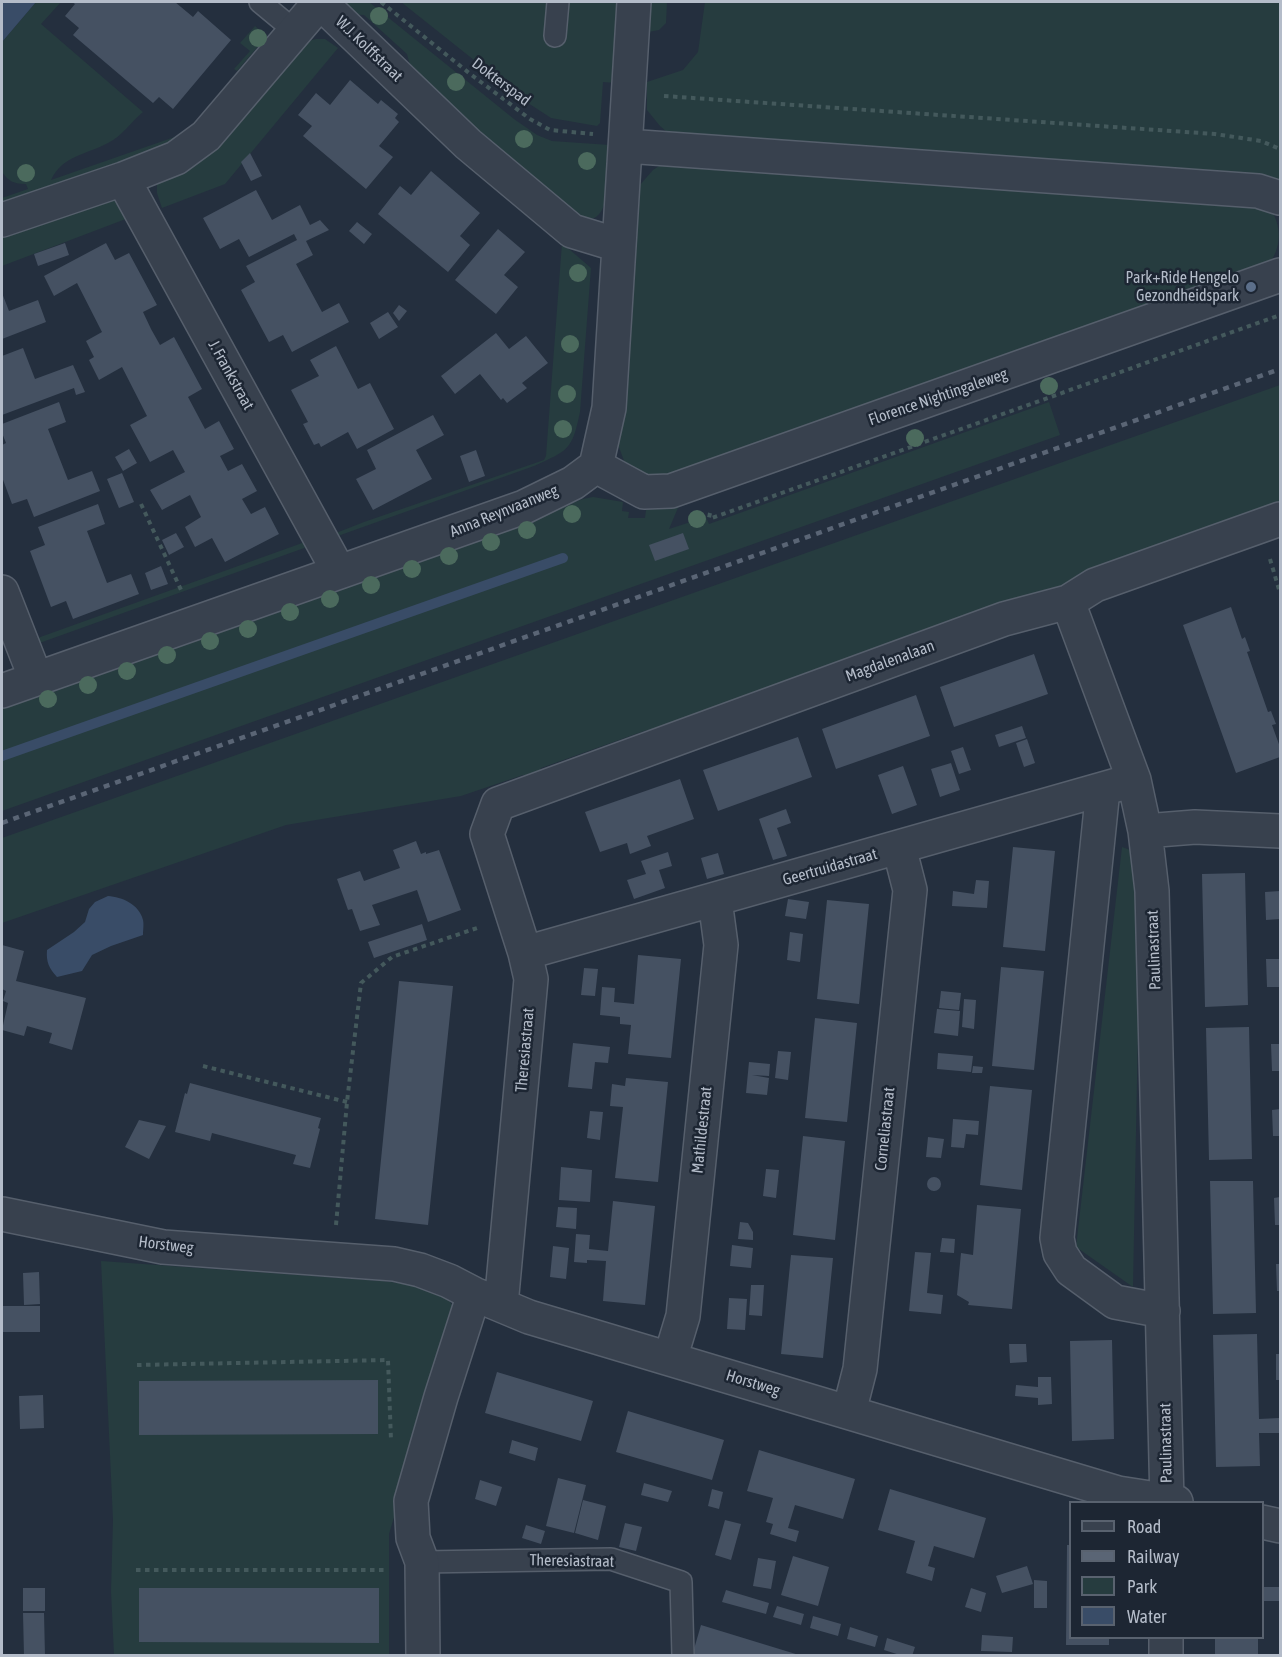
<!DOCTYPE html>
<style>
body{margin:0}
#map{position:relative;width:1282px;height:1657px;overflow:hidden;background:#242f3e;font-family:"Asap Condensed",sans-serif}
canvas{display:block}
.frame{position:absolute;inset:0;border:3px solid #b4bcc9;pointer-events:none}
.legend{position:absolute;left:1069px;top:1501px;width:195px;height:138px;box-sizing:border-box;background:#1d2633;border:2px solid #59626f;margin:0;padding:8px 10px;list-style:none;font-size:18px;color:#b4bcc9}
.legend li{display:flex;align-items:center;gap:12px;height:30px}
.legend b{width:30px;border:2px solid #59626f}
</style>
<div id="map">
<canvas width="1282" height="1657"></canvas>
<div class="frame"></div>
<ul class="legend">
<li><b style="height:8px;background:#38414e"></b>Road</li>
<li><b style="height:8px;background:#5a6575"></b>Railway</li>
<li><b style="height:16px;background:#263c3f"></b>Park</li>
<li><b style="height:16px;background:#394c67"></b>Water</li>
</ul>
</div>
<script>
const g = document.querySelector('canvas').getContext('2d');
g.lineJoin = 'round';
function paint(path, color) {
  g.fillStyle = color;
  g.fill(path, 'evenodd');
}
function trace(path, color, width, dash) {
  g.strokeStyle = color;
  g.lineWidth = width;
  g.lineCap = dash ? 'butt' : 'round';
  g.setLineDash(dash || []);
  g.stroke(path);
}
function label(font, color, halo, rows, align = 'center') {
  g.font = font + ' "Asap Condensed",sans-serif';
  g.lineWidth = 5;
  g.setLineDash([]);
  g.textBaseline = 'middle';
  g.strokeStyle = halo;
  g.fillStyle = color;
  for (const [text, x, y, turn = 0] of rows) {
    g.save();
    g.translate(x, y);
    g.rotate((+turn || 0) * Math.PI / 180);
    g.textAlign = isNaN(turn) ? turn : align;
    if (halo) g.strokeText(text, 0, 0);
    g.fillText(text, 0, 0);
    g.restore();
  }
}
paint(new Path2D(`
 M36 2H61L41 24 143 112C132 121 121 137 108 143 86 155 63 155 51 180L186 133 222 90 228 94 183 140 2 206V198L28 189 26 184C14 184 8 181 2 172V42Z
 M331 2H369L514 119 537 135 552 141 610 145C609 165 614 237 576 215L412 73 407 54 364 15 345 14Z
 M401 2H621L615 83 603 82 600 123 597 126 551 118 528 103Z
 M650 2H667L666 23 659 30 648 32Z
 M705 2H1280V182L675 139 660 126 647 110V82L683 70 698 52Z
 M255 26 267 36 237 71 234 69 250 51 240 43Z
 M316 39H325L338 48 225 184 162 208 157 193V182L304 42Z
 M662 164 1270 208C1282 226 1282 248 1268 265L654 482 626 466 617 442 639 186 653 170Z
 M112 197 125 206 131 217 2 266V234Z
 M562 243 591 268 580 412C572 450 569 450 534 466L335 537 336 533 364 522 544 460 546 456Z
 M1280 385V507L1055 598 1039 592 671 723 663 735 647 730 541 768 536 780 523 775 461 796 286 825 2 923V838Z
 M1049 402 1060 435 2 811V706L583 499 593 497 623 502 622 511 629 512 628 518H645L647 503 683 496 669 529 706 517 709 524Z
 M305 542 307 547 34 645 32 640Z
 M1122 847 1136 852 1141 871 1133 1287 1076 1247Z
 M101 1261 382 1281C402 1284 442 1285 452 1305 453 1308 453 1315 453 1319L389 1534V1655H114L111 1591 113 1520Z`), '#263c3f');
paint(new Path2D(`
 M2 2H36L2 42Z
 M108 896C122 897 139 904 143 920 144 924 143 931 143 935L111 946 92 955 82 971 57 977C49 968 46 962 47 950L74 932 85 922 89 909 95 902Z`), '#394c67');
trace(new Path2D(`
 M2 756 563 558`), '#394c67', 10);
paint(new Path2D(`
 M72 2H175L193 17 198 11 231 40 173 109 159 97 153 103 73 35 79 28 65 16 75 4Z
 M350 80 378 104 381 100 398 114 395 118 399 122 379 146 393 157 366 189 303 136 312 126 298 115 316 93 330 105Z
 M250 153 262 176 251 181 241 162Z
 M431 171 480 213 460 236 470 245 448 272 378 214 400 186 411 195Z
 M256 190 272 220 300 205 310 225 320 220 329 230 306 241 313 255 296 264 322 312 339 303 349 322 292 352 283 335 269 342 241 290 255 282 246 266 297 240 294 234 249 257 239 239 220 249 203 218Z
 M357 222 372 234 364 244 349 231Z
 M498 229 525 252 504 275 518 287 496 314 455 280Z
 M65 243 69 255 38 266 34 254Z
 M106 243 115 260 129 253 157 305 143 312 151 329 160 345 174 337 202 389 188 397 205 429 219 421 234 449 220 456 228 471 242 464 257 491 242 499 251 514 265 507 279 534 225 562 212 538 195 547 185 527 201 517 190 495 162 510 150 490 185 472 173 450 150 462 130 425 147 416 122 367 99 380 89 360 94 357 86 341 102 332 77 283 54 296 44 276Z
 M2 293 9 311 38 300 46 322 2 339Z
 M399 305 407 311 399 321 393 313Z
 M388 312 398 327 379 339 370 323Z
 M496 333 509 349 526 336 548 363 522 383 527 388 507 403 503 398 501 400 480 374 455 394 441 376Z
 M336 346 358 389 370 383 394 429 357 449 348 432 321 447 319 443 314 445 303 424 308 422 291 390 319 376 310 360Z
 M23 348 35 379 73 365 85 392 76 395 74 388 2 415V356Z
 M59 402 66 422 48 429 68 480 92 471 100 491 34 517 27 499 12 504 2 477V445L6 443 2 433V424Z
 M433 415 444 435 416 450 432 479 373 510 356 479 376 469 367 450Z
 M129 449 137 463 123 471 115 457Z
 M476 450 485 476 469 482 460 456Z
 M122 473 134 502 119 508 107 479Z
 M98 504 105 524 87 531 107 583 131 574 139 594 73 619 66 601 51 607 30 551 45 545 38 527Z
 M176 533 184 547 169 555 162 540Z
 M683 533 689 549 655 561 649 545Z
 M161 566 168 584 151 590 145 573Z
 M1231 607 1242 639 1245 637 1250 651 1247 652 1268 712 1271 711 1276 724 1272 725 1280 747V757L1236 773 1183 625Z
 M1034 654 1048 694 954 727 940 687Z
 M916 695 930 736 836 769 822 729Z
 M1022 726 1026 738 999 747 995 735Z
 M798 737 812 777 718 811 703 770Z
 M1027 739 1035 763 1024 767 1016 743Z
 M963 747 971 770 959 774 951 751Z
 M951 763 960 790 940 797 931 769Z
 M903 766 917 805 892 814 878 775Z
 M680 779 694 819 647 836 651 846 630 854 627 843 600 852 585 812Z
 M786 809 791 823 777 828 787 856 773 860 759 819Z
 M416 841 421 854 426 852V854L439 850 461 910 428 922 417 890 372 905 380 925 360 931 352 909 348 910 337 879 360 871 364 881 400 868 393 850Z
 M1013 847 1055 851 1045 951 1003 947Z
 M668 852 672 866 659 870 665 888 634 899 627 880 646 874 641 861Z
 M718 853 724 874 707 879 701 858Z
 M1245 873 1248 1005 1205 1007 1202 874Z
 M976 880 989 881 987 908 952 906 953 891 974 894Z
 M1280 891V919L1266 920 1265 892Z
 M788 899 809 902 806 919 785 916Z
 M827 900 869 904 859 1004 817 999Z
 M422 924 427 940 374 958 368 942Z
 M790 932 803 934 800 962 787 960Z
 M2 945 24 951 16 981 86 998 72 1050 49 1043 52 1033 27 1026 24 1036 2 1030 8 1003 3 1001 6 991 2 989Z
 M638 955 681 959 671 1058 628 1054 631 1025 620 1024V1017L600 1015 602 987 615 988 614 1002 634 1004Z
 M1266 959H1280V987H1267Z
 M1001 967 1044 971 1034 1070 992 1066Z
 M584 968 598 969 595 996 581 995Z
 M399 981 453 986 428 1225 375 1219Z
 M941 991 961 993 959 1010 939 1008Z
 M964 999 976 1000 974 1029 962 1027Z
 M937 1009 960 1011 958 1036 934 1033Z
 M815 1018 857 1023 847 1122 805 1118Z
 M1249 1027 1252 1159 1209 1160 1206 1028Z
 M573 1043 610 1047 608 1063 595 1062 592 1089 568 1087Z
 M1271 1044H1280V1071H1272Z
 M778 1051 791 1052 788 1080 775 1078Z
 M938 1053 973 1056 971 1072 937 1069Z
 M749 1062 770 1064 769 1076 752 1075 769 1078 767 1095 746 1093Z
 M973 1066 983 1067 982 1073H972Z
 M626 1078 668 1082 658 1182 615 1178 623 1107 610 1106 612 1084 625 1086Z
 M190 1083 321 1118 318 1128 320 1129 310 1168 293 1164 296 1155 212 1133 210 1141 175 1132 185 1093 187 1094Z
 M990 1086 1032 1090 1022 1190 980 1185Z
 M1280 1109V1136H1273L1272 1110Z
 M590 1111 603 1112 600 1140 587 1138Z
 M953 1119 979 1121 978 1135 966 1134 964 1148 951 1147Z
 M139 1120 166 1126 149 1159 125 1147Z
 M803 1136 845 1141 835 1240 793 1235Z
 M928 1137 944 1139 941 1158 926 1157Z
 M561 1167 592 1170 590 1202 559 1200Z
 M766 1169 779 1170 776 1198 763 1196Z
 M927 1184a7 7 0 1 1 14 0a7 7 0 1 1-14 0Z
 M1210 1181H1253L1256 1313 1213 1314Z
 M1280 1197V1225H1275L1274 1198Z
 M613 1201 655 1206 645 1305 603 1301 606 1261 587 1260V1263L574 1262 576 1234 590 1235 589 1249 608 1251Z
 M977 1205 1021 1209 1012 1309 968 1305 969 1302 957 1295 961 1253 973 1255Z
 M558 1207 577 1208 576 1229 556 1227Z
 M740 1222 748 1223 753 1232V1240L738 1239Z
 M942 1238 955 1239 954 1253 940 1252Z
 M732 1245 753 1248 751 1268 730 1266Z
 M553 1246 569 1248 566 1279 550 1277Z
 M915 1252 931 1253 927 1293 943 1295 941 1314 909 1311Z
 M791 1255 833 1258 823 1358 781 1354Z
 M1276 1264H1280V1291H1277Z
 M39 1272 40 1304 24 1305 23 1273Z
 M751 1285H764L762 1316 749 1315Z
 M729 1298 747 1299 745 1330 727 1329Z
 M2 1306H40V1332H2Z
 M1257 1334 1259 1419 1279 1418 1280 1433H1259L1260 1466 1216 1467 1213 1335Z
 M1112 1340 1114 1439 1072 1441 1070 1341Z
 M1009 1344H1026L1027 1362 1010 1363Z
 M1276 1354H1280V1380H1276Z
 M497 1372 593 1401 581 1441 485 1413Z
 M1038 1377H1051L1052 1404 1038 1405V1398L1015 1396 1016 1385 1038 1387Z
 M378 1380V1434L139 1435V1381Z
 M43 1395 44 1428 20 1429 19 1396Z
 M628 1411 724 1440 712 1480 616 1452Z
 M512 1440 538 1448 535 1461 509 1453Z
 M759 1450 855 1479 843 1519 795 1505 788 1528 799 1531 796 1542 770 1534 773 1524 766 1522 773 1498 747 1491Z
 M558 1478 586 1485 574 1533 546 1526Z
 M480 1480 502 1487 496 1506 475 1499Z
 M644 1483 672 1491 668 1502 641 1495Z
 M712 1489 723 1492 719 1509 708 1506Z
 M890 1489 986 1518 974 1558 934 1546 928 1566 935 1568 932 1581 906 1573 915 1541 878 1530Z
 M583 1500 606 1506 598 1540 575 1533Z
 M725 1520 741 1524 731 1560 715 1555Z
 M625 1523 642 1527 636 1551 619 1547Z
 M526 1525 545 1531 541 1544 522 1538Z
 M1067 1545H1070V1638H1109V1645H1066Z
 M793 1556 829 1567 818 1606 781 1595Z
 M758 1558 776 1561 771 1589 753 1586Z
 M1027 1566 1033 1584 1002 1593 996 1576Z
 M1034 1580 1047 1581V1608H1034Z
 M1263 1587H1280V1601H1263Z
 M23 1588H45V1611H23Z
 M139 1588H379V1643L139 1642Z
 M971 1588 986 1593 981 1612 965 1607Z
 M726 1590 769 1603 766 1614 722 1602Z
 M777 1606 804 1614 801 1625 773 1617Z
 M23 1613H44L45 1656H24Z
 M813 1616 841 1624 838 1636 810 1628Z
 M701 1625 799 1655 798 1656H692Z
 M850 1627 878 1636 875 1647 847 1639Z
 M982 1635 1013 1637 1012 1652 981 1651Z
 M887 1638 915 1647 912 1656H903L884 1650Z
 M1215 1638H1258V1656H1215Z`), '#455162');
const lane = new Path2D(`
 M260 2 295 31
 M555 36 558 2
 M422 1562 611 1559 681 1582 683 1656`);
const street = new Path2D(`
 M626 146 1258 191 1280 198
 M123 179 339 572
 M2 220 123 179 176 158 206 136 320 2 468 144 572 231 618 245
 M596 466 644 492 671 491 1280 275
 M2 592 36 679
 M1068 602 1134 780 1145 831 1152 891 1167 1502
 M2 691 524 507 573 483 596 466 609 408 634 2
 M1103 789 1057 1238 1060 1253 1071 1270 1115 1302 1163 1311
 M1145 831 1195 827 1280 831
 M525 953 1134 780
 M2 1214 163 1247 394 1264 420 1270 449 1281 474 1294 529 1317 1118 1493 1176 1502
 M501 1305 531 979 525 953 487 834 498 804 1004 619 1068 602 1095 585 1280 519
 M670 1359 683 1316 721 945 715 900
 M849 1412 860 1369 910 890 899 847
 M1262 1522 1280 1526
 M423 1656 422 1562 413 1538 411 1501 441 1397 474 1294
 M1166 1656V1638`);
trace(lane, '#565f6c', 24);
trace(street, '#565f6c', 36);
trace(new Path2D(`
 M381 2 469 73 530 119 550 130 593 134
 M664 96 1215 134 1261 141 1280 149
 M141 504 182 592
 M710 513 709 518H712L1280 315
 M1270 559 1280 593
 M203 1066 347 1102
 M336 1225 347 1102 361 983 392 957 480 927
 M137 1365 388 1360 391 1440
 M136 1570H387`), '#44595c', 4, [4.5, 4.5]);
trace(lane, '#38414e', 21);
trace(street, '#38414e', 33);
trace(new Path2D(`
 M2 823 1280 369`), '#5a6575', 4.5, [6, 6]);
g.fillStyle = '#4b6a5d';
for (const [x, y] of [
 [379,16],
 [258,38],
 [456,82],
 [524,139],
 [587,161],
 [26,173],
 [578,273],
 [570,344],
 [1049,386],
 [567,394],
 [563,429],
 [915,438],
 [572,514],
 [697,519],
 [527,530],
 [491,542],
 [449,556],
 [412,569],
 [371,585],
 [330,599],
 [290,612],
 [248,629],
 [210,641],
 [167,655],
 [127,671],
 [88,685],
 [48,699]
]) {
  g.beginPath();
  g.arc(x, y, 9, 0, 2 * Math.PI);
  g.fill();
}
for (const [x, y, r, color] of [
 [1251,287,6,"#5c6f8a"]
]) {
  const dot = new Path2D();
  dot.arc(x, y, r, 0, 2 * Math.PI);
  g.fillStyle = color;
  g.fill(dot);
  trace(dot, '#1d2633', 2);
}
label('16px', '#b4bcc9', '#1d2633', [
 ["W.J. Kolffstraat",369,49,44],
 ["Dokterspad",501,82,37],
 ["J. Frankstraat",231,375,61],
 ["Florence Nightingaleweg",938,397,-19],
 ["Anna Reynvaanweg",504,511,-22],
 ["Magdalenalaan",890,661,-20],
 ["Geertruidastraat",830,867,-16],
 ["Paulinastraat",1154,950,-92],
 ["Theresiastraat",525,1050,-85],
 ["Corneliastraat",885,1129,-84],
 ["Mathildestraat",702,1130,-84],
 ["Horstweg",166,1245,7],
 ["Horstweg",753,1383,17],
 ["Paulinastraat",1166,1443,-91],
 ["Theresiastraat",572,1561,1]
]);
label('16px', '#b4bcc9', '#1d2633', [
 ["Park+Ride Hengelo",1239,278],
 ["Gezondheidspark",1239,296]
], 'right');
</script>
